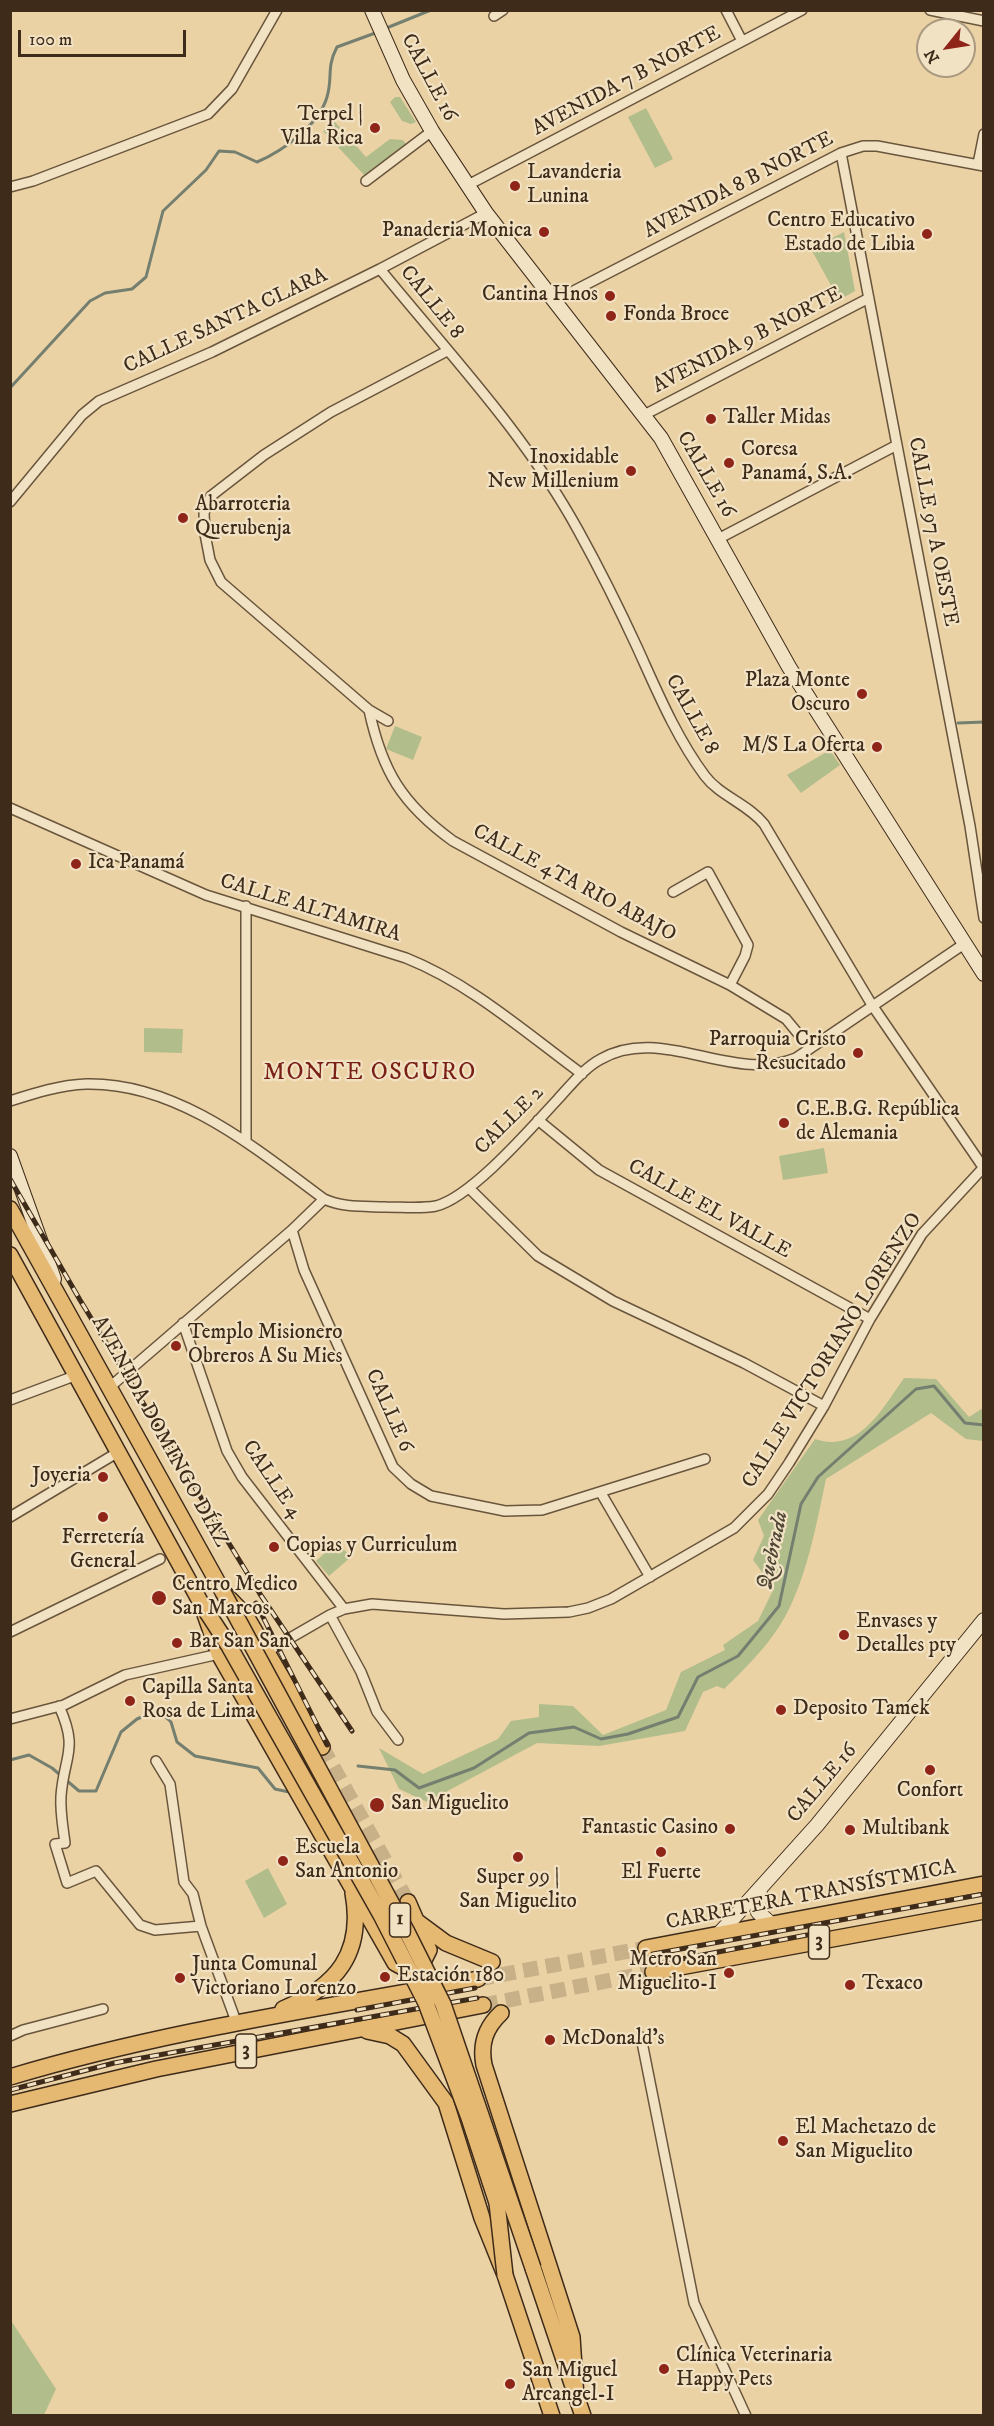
<!DOCTYPE html>
<meta charset="utf-8">
<style>
body{margin:0}
#map{position:relative;width:994px;height:2426px;overflow:hidden;background:#ebd2a5;font-family:"IM FELL DW Pica",serif}
canvas{display:block}
.frame{position:absolute;inset:0;border:12px solid #3e2b19;pointer-events:none}
.north{position:absolute;left:916px;top:18px;width:60px;height:60px;box-sizing:border-box;background:#f2e2c4;border:2px solid #aa9980;border-radius:50%;rotate:240deg;font-size:16px;font-weight:700;line-height:24px;text-align:center;color:#3e2b19}
.north::after{content:'';display:block;margin:auto;width:21px;height:27px;background:#8f2418;clip-path:polygon(50% 0,100% 100%,50% 72%,0 100%)}
.scale{position:absolute;left:18px;top:30px;width:168px;height:27px;box-sizing:border-box;border:3px solid #3e2b19;border-top:0;padding-left:8px;font-size:18px;line-height:21px;white-space:nowrap;color:#3e2b19;-webkit-text-stroke:4px #f2e2c4;paint-order:stroke}
</style>
<div id="map">
<canvas width="994" height="2426"></canvas>
<div class="frame"></div>
<div class="north">N</div>
<div class="scale">100 m</div>
</div>
<script>
const g = document.querySelector('canvas').getContext('2d');
g.lineJoin = 'round';
function paint(path, color) {
  g.fillStyle = color;
  g.fill(path, 'evenodd');
}
function trace(path, color, width, dash) {
  g.strokeStyle = color;
  g.lineWidth = width;
  g.lineCap = dash ? 'butt' : 'round';
  g.setLineDash(dash || []);
  g.stroke(path);
}
function label(font, color, halo, rows, align = 'center') {
  g.font = font + ' "IM FELL DW Pica",serif';
  g.lineWidth = 4.5;
  g.setLineDash([]);
  g.textBaseline = 'middle';
  g.strokeStyle = halo;
  g.fillStyle = color;
  for (const [text, x, y, turn = 0] of rows) {
    g.save();
    g.translate(x, y);
    g.rotate((+turn || 0) * Math.PI / 180);
    g.textAlign = isNaN(turn) ? turn : align;
    if (halo) g.strokeText(text, 0, 0);
    g.fillText(text, 0, 0);
    g.restore();
  }
}
paint(new Path2D(`
 M395 97H400L416 122 411 124 402 121 390 102Z
 M646 108 673 159 655 168 628 117Z
 M335 122 366 157 390 139 403 140 406 144 366 177 323 131Z
 M844 232 855 291 839 300 811 249Z
 M395 726 422 737 413 760 386 749Z
 M830 750 840 765 801 793 787 775Z
 M144 1028 183 1029 182 1053 144 1052Z
 M824 1148 828 1173 783 1180 779 1156Z
 M904 1378 936 1379 969 1417 983 1408V1441L966 1439 931 1413 826 1479C817 1521 809 1567 790 1607 775 1639 749 1665 724 1689L717 1686 703 1692 685 1731 599 1746 537 1743 427 1802 399 1789 379 1748 423 1774 498 1739 511 1721 539 1717V1704L573 1706 603 1735 666 1710 681 1672 725 1650 723 1645 758 1621 774 1588 753 1560 764 1536 758 1520 815 1439C859 1454 882 1409 904 1378Z
 M337 1542 351 1557 329 1576 316 1561Z
 M268 1868 287 1904 264 1918 245 1881Z
 M10 2319 56 2389 44 2415H11Z`), '#b1bd8b');
trace(new Path2D(`
 M384 29 431 10
 M10 388 90 301 105 293 132 289 146 277 163 211 206 170 219 151 235 152 257 162C283 151 319 125 327 97 333 77 326 68 337 47L378 32
 M958 723 984 722
 M10 1760 29 1755 52 1768 79 1791H96L121 1732 137 1719 158 1710 171 1722 177 1742 195 1756 258 1768 275 1789 289 1792
 M358 1766 395 1770 419 1788 474 1768 529 1733 574 1727 601 1739 628 1734 678 1717 698 1677 738 1656 779 1606 801 1504 818 1477 916 1389 934 1386 965 1423 984 1425`), '#747f70', 3);
trace(new Path2D(`
 M322 1747 408 1902
 M478 1979 646 1948
 M483 2005 653 1972`), '#c8b189', 15, [15, 8]);
const minor = new Path2D(`
 M726 10 742 41
 M930 10 984 21
 M494 16 503 10
 M841 153 970 826 984 918
 M978 164 984 134
 M366 181 432 131
 M468 185 802 10
 M10 187 33 181 208 114 232 89 277 10
 M380 269C450 355 524 432 578 530 599 568 619 608 637 647 657 691 676 737 705 776 720 796 748 804 764 824L872 1005 983 1167
 M556 300 841 153 863 146H877L984 166
 M644 415 869 298
 M10 502 82 415 99 401 212 352 380 269 486 213
 M718 539 897 445
 M369 710C382 771 402 804 453 841L621 932 730 985 786 1019 810 1048
 M388 721 369 710 221 582 210 560 205 534 204 513 211 496 264 455 331 412 447 351
 M10 808 206 895 406 958C471 984 525 1032 582 1074
 M673 892 708 872 748 945 745 956 730 985
 M246 906V1141
 M10 1101C35 1093 60 1085 86 1084 177 1082 255 1148 324 1199
 M538 1120 599 1170 870 1319
 M469 1188 538 1256 613 1301 744 1363 824 1406
 M292 1230 304 1270 393 1467 411 1484 431 1496 505 1511 542 1510 705 1459
 M183 1323 227 1451 242 1477 344 1609
 M111 1386 292 1230 324 1199C344 1208 365 1206 386 1207 403 1207 420 1209 436 1206 472 1197 532 1127 558 1099 571 1085 584 1068 601 1059 662 1024 732 1084 796 1058L964 944
 M10 1400 77 1375
 M601 1493 650 1577
 M10 1517 120 1451
 M330 1615 361 1672 377 1712 398 1740
 M10 1632 160 1559
 M266 1652 330 1615 344 1609 372 1604 504 1614 569 1612 588 1608 611 1599 734 1528 768 1494 789 1463 824 1406 870 1319 922 1234 984 1167
 M59 1706C79 1750 64 1755 61 1796 60 1812 63 1827 65 1843L55 1844 67 1883 96 1871 140 1925 155 1930 201 1926
 M10 1719 64 1705 125 1675 219 1654
 M156 1761 170 1784 184 1882 193 1894 201 1926 237 2024
 M10 2036 23 2030 103 2009
 M641 2037 694 2303 746 2416`);
const secondary = new Path2D(`
 M372 10 403 80 432 131 486 213 661 438 789 667 984 974
 M10 1156 54 1279
 M760 1889 758 1912 772 1925
 M718 1935 817 1825 984 1620`);
const primary = new Path2D(`
 M10 1209 223 1592 246 1616 322 1747
 M10 1255 201 1603 219 1654 395 1963 406 1969 423 1962 429 1950 408 1902
 M419 1923 446 1943 492 1962
 M646 1948 984 1884
 M653 1972 984 1911
 M283 2009C337 1986 364 1953 353 1893
 M501 2013C485 2028 480 2044 484 2065L572 2337 576 2397
 M367 2031 390 2036 403 2044 446 2103 482 2218 505 2275 552 2416
 M10 2077C163 2031 322 2008 478 1979
 M10 2104 156 2069 483 2005
 M533 2268 583 2416`);
trace(minor, '#69553c', 12);
trace(secondary, '#3e2b19', 16);
trace(primary, '#3e2b19', 18);
trace(minor, '#f2e2c4', 9);
trace(secondary, '#f2e2c4', 14);
trace(primary, '#e6b972', 15);
const rail = new Path2D(`
 M10 1179 80 1300 260 1594 352 1731
 M256 1603 327 1745
 M653 1954 984 1894
 M655 1964 807 1935
 M357 2010 475 1988
 M10 2090 114 2063 477 1998`);
trace(rail, '#3e2b19', 5);
trace(rail, '#f2e2c4', 3, [9]);
const primaryBridge = new Path2D(`
 M223 1592 407 1932 443 2004 533 2268
 M201 1603 229 1646 381 1915 426 2003 468 2115 497 2203 505 2275`);
trace(primaryBridge, '#3e2b19', 18, []);
trace(primaryBridge, '#e6b972', 15);
for (const [x, y, r, color] of [
 [375,128,6,"#8f2418"],
 [515,186,6,"#8f2418"],
 [544,232,6,"#8f2418"],
 [927,234,6,"#8f2418"],
 [610,296,6,"#8f2418"],
 [611,316,6,"#8f2418"],
 [711,419,6,"#8f2418"],
 [729,463,6,"#8f2418"],
 [631,471,6,"#8f2418"],
 [183,518,6,"#8f2418"],
 [862,694,6,"#8f2418"],
 [877,747,6,"#8f2418"],
 [76,864,6,"#8f2418"],
 [858,1053,6,"#8f2418"],
 [784,1123,6,"#8f2418"],
 [176,1346,6,"#8f2418"],
 [103,1477,6,"#8f2418"],
 [103,1517,6,"#8f2418"],
 [274,1547,6,"#8f2418"],
 [159,1598,8,"#8f2418"],
 [844,1635,6,"#8f2418"],
 [177,1643,6,"#8f2418"],
 [130,1701,6,"#8f2418"],
 [781,1710,6,"#8f2418"],
 [930,1770,6,"#8f2418"],
 [377,1805,8,"#8f2418"],
 [730,1829,6,"#8f2418"],
 [850,1830,6,"#8f2418"],
 [661,1852,6,"#8f2418"],
 [518,1857,6,"#8f2418"],
 [283,1861,6,"#8f2418"],
 [729,1973,6,"#8f2418"],
 [385,1977,6,"#8f2418"],
 [180,1978,6,"#8f2418"],
 [850,1985,6,"#8f2418"],
 [550,2040,6,"#8f2418"],
 [783,2141,6,"#8f2418"],
 [664,2369,6,"#8f2418"],
 [510,2384,6,"#8f2418"]
]) {
  const dot = new Path2D();
  dot.arc(x, y, r, 0, 2 * Math.PI);
  g.fillStyle = color;
  g.fill(dot);
  trace(dot, '#f2e2c4', 2);
}
for (const [x, y, w] of [
 [400,1920,21],
 [819,1942,21],
 [246,2051,21]
]) {
  const box = new Path2D();
  box.roundRect(x - w / 2, y - 17, w, 34, 4.5);
  g.fillStyle = '#f2e2c4';
  g.fill(box);
  trace(box, '#3e2b19', 1.5);
}
label('bold 20px', '#3e2b19', null, [
 ["1",400,1920],
 ["3",819,1942],
 ["3",246,2051]
]);
label('21px', '#3e2b19', '#f2e2c4', [
 ["CALLE 16",428,78,62],
 ["AVENIDA 7 B NORTE",627,82,-28],
 ["AVENIDA 8 B NORTE",739,186,-27],
 ["CALLE 8",431,303,51],
 ["CALLE SANTA CLARA",226,322,-25],
 ["AVENIDA 9 B NORTE",748,341,-27],
 ["CALLE 16",705,475,60],
 ["CALLE 97 A OESTE",932,532,79],
 ["CALLE 8",691,715,61],
 ["CALLE 4TA RIO ABAJO",574,884,28],
 ["CALLE ALTAMIRA",310,909,17],
 ["CALLE 2",510,1121,-45],
 ["CALLE EL VALLE",709,1210,29],
 ["CALLE VICTORIANO LORENZO",833,1351,-58],
 ["CALLE 6",388,1411,66],
 ["AVENIDA DOMINGO DÍAZ",159,1432,61],
 ["CALLE 4",271,1480,56],
 ["CALLE 16",823,1784,-50],
 ["CARRETERA TRANSÍSTMICA",811,1896,-11]
]);
label('21px', '#3e2b19', '#f2e2c4', [
 ["Terpel |",363,116,"right"],
 ["Villa Rica",363,140,"right"],
 ["Lavanderia",527,174],
 ["Lunina",527,198],
 ["Centro Educativo",915,222,"right"],
 ["Estado de Libia",915,246,"right"],
 ["Panaderia Monica",532,232,"right"],
 ["Cantina Hnos",598,296,"right"],
 ["Fonda Broce",623,316],
 ["Taller Midas",723,419],
 ["Coresa",741,451],
 ["Panamá, S.A.",741,475],
 ["Inoxidable",619,459,"right"],
 ["New Millenium",619,483,"right"],
 ["Abarroteria",195,506],
 ["Querubenja",195,530],
 ["Plaza Monte",850,682,"right"],
 ["Oscuro",850,706,"right"],
 ["M/S La Oferta",865,747,"right"],
 ["Ica Panamá",88,864],
 ["Parroquia Cristo",846,1041,"right"],
 ["Resucitado",846,1065,"right"],
 ["C.E.B.G. República",796,1111],
 ["de Alemania",796,1135],
 ["Templo Misionero",188,1334],
 ["Obreros A Su Mies",188,1358],
 ["Joyeria",91,1477,"right"],
 ["Ferretería",103,1539,"center"],
 ["General",103,1563,"center"],
 ["Copias y Curriculum",286,1547],
 ["Centro Medico",172,1586],
 ["San Marcos",172,1610],
 ["Envases y",856,1623],
 ["Detalles pty",856,1647],
 ["Bar San San",189,1643],
 ["Capilla Santa",142,1689],
 ["Rosa de Lima",142,1713],
 ["Deposito Tamek",793,1710],
 ["Confort",930,1792,"center"],
 ["San Miguelito",391,1805],
 ["Fantastic Casino",718,1829,"right"],
 ["Multibank",862,1830],
 ["Escuela",295,1849],
 ["San Antonio",295,1873],
 ["El Fuerte",661,1874,"center"],
 ["Super 99 |",518,1879,"center"],
 ["San Miguelito",518,1903,"center"],
 ["Metro San",717,1961,"right"],
 ["Miguelito-I",717,1985,"right"],
 ["Junta Comunal",192,1966],
 ["Victoriano Lorenzo",192,1990],
 ["Estación 180",397,1977],
 ["Texaco",862,1985],
 ["McDonald's",562,2040],
 ["El Machetazo de",795,2129],
 ["San Miguelito",795,2153],
 ["Clínica Veterinaria",676,2357],
 ["Happy Pets",676,2381],
 ["San Miguel",522,2372],
 ["Arcangel-I",522,2396]
], 'left');
label('italic 22px', '#504736', '#f2e2c4', [
 ["Quebrada",774,1551,-78]
]);
g.letterSpacing = '1.5px';
label('24px', '#7a1f14', '#f2e2c4', [
 ["MONTE OSCURO",370,1074]
]);
g.letterSpacing = '0px';
</script>
